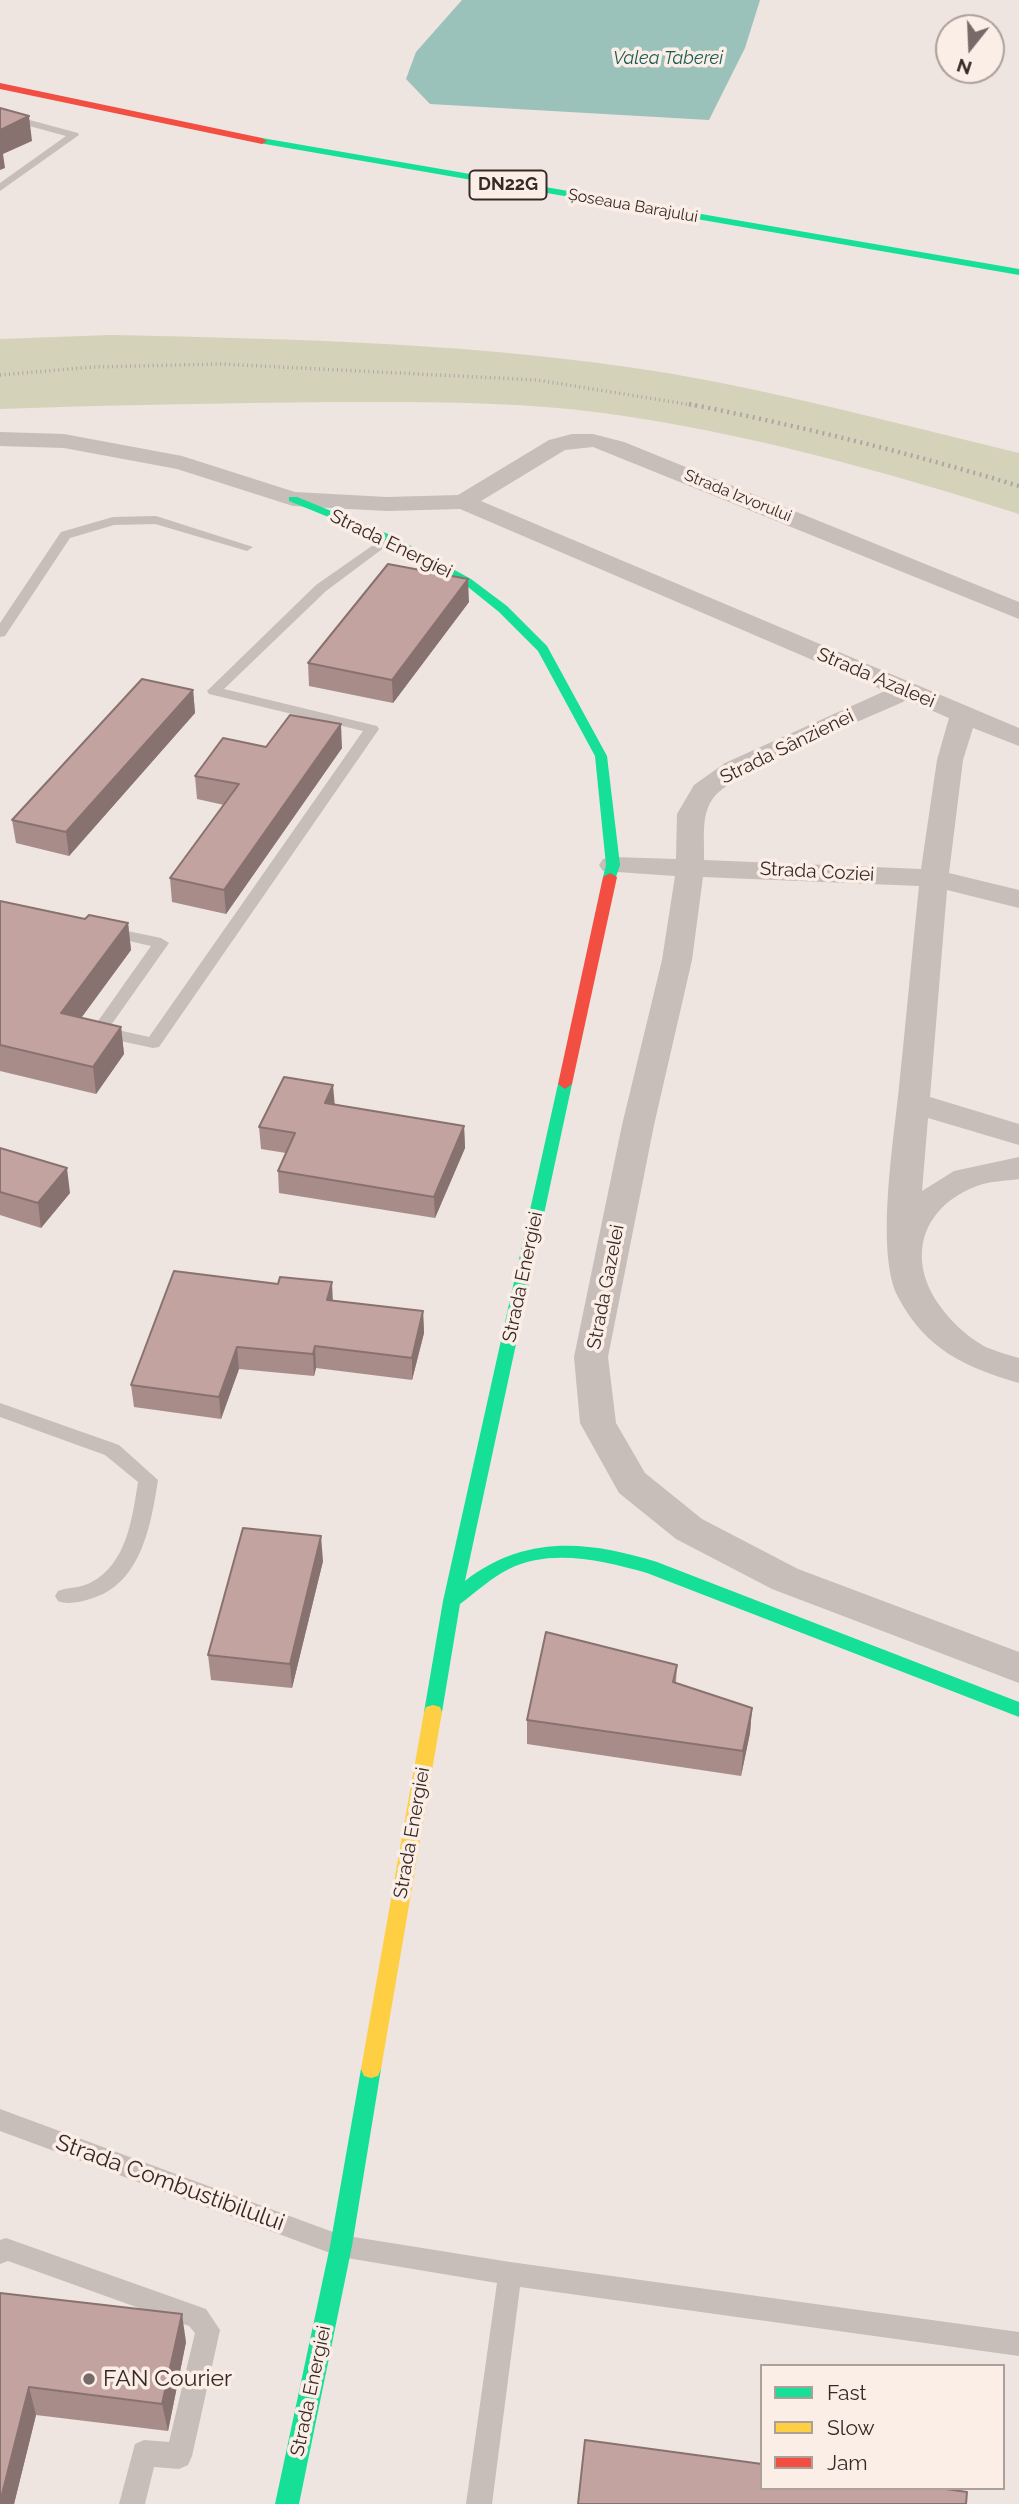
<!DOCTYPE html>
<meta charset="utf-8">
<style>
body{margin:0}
#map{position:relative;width:1019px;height:2504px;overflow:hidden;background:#eee4e0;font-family:Raleway,sans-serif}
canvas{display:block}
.legend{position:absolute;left:760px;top:2364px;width:245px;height:126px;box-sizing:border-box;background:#fbeee7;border:2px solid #ad9f9a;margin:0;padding:9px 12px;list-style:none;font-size:21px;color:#382927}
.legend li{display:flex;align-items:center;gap:14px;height:35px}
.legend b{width:35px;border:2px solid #ad9f9a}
.north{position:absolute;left:935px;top:14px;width:70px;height:70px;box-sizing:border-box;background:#fbeee7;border:2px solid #ad9f9a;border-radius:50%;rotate:198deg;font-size:19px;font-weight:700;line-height:28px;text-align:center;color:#382927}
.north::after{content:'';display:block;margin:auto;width:24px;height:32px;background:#786a68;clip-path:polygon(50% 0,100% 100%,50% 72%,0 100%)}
</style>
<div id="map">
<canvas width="1019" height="2504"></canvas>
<ul class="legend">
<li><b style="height:9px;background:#16e098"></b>Fast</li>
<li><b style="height:9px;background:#ffcf43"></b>Slow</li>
<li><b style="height:9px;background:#f24e42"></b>Jam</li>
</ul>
<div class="north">N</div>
</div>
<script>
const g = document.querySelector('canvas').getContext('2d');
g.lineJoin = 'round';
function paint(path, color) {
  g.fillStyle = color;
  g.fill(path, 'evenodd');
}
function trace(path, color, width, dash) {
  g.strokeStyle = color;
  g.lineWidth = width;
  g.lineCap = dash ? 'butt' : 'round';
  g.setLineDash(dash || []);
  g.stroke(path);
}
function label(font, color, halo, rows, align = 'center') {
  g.font = font + ' Raleway,sans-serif';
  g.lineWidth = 7;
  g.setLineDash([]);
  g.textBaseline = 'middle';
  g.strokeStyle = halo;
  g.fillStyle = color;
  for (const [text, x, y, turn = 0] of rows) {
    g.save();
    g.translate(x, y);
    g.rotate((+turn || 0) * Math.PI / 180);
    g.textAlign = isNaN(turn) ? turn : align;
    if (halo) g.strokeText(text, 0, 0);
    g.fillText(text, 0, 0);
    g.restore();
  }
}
paint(new Path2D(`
 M111 335C296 339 484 343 667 373 785 393 902 425 1019 453V514C883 471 744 432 603 413 514 401 423 402 333 402 222 403 111 405 0 409V339Z`), '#d4d2b8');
paint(new Path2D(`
 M462 0H760L745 48 709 120 430 104 406 79 416 52Z`), '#9ac2ba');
paint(new Path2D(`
 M0 112 78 133 79 135 0 191V183L66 136 0 118Z
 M156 516 253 547 247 551 155 524 114 525 70 538 5 636 0 637V623L61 532 113 517Z
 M389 534 395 538 393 541 326 591 224 689 377 726 379 729 159 1047 153 1048 93 1035 91 1031 151 946 103 935 100 932 103 929 108 927 161 938 169 943 109 1028 149 1037 363 731 209 694 207 691 316 585Z
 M0 1403 119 1445 158 1480C151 1525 141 1585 90 1599 80 1602 68 1605 58 1601L55 1596 58 1591C68 1587 81 1588 90 1583 127 1564 132 1519 138 1482L105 1455 0 1417Z
 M0 2109 341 2235 510 2262 1019 2332V2356L520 2287 492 2504H466L497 2283 341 2257 0 2131Z
 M6 2238 206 2309 220 2330 192 2456 188 2465 179 2469 154 2467 145 2504H119L135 2444 144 2440 169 2442 195 2333 189 2326 8 2261 0 2264V2240Z`), '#c7bdb9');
paint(new Path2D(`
 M0 432 64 434 182 456 295 492 387 497 458 495 549 440 572 434H593L624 442 1019 602V619L593 447 565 450 481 501 1019 728V746L973 728 963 760 949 873 1019 890V908L947 890 930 1097 1019 1124V1145L928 1118 922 1191 954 1171 1019 1157V1179C1005 1181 990 1181 977 1186 921 1207 906 1259 940 1306 951 1322 971 1340 988 1348 998 1352 1009 1355 1019 1358V1383C965 1367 926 1350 898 1297 875 1252 894 1139 899 1087 906 1020 912 953 919 886L703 877 692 960 654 1125 608 1357 616 1423 645 1473 702 1519 798 1569 1019 1652V1683L772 1589 676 1539 619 1493 580 1423 574 1357 622 1125 662 960 675 876 603 871 599 865 603 859 613 857 676 859 677 814 694 785 725 763 885 691 460 509 387 511 293 506 177 469 64 448 0 446ZM907 700 949 718 937 760 921 869 704 860C705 839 700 815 714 797 736 770 869 718 907 700Z`), '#c7bdb9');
paint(new Path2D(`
 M262 138 1019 269V275L259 143V139Z
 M289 497H297L393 536 471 579 507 606 547 646 607 756 620 865 615 880H605L603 877 606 865 595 756 538 651 499 612 463 583 385 540 289 501Z
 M565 1079 572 1084 465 1581C525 1534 589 1541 657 1562L1019 1702V1717L647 1573C603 1561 552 1548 509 1569 491 1578 476 1592 460 1604L442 1712 440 1717 433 1719 426 1717 424 1712 443 1601 558 1084Z
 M371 2060 378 2062 381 2069 352 2246 299 2504H275L330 2246 361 2069 364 2062Z`), '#16e098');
paint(new Path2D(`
 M433 1705 440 1707 442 1712 381 2069 378 2076 371 2078 364 2076 361 2069 424 1712 426 1707Z`), '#ffcf43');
paint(new Path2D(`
 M0 83 262 138 267 141 262 144 0 89Z
 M610 873 617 877 572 1084 565 1089 558 1084 603 877Z`), '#f24e42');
trace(new Path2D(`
 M0 375 93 367 221 364 537 380 698 406`), '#aea6a4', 3.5, [1, 3.5]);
trace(new Path2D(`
 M689 404C800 426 910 453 1019 486`), '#aea6a4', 4.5, [2, 4.5]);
paint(new Path2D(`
 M469 602 393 703 309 686 308 663Z
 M193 690 195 713 69 856 16 843 12 820Z
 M266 747 342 748 226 914 172 902 170 878 224 805 197 799 195 776Z
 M0 901 85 919 128 923 131 950 81 1018 121 1027 124 1054 96 1094 0 1071Z
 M335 1105 464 1126 465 1148 435 1218 279 1193 278 1171 286 1153 261 1149 259 1127Z
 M0 1148 70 1193 41 1228 0 1215Z
 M333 1301 423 1311 424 1333 412 1380 316 1368 314 1376 239 1369 221 1419 134 1407 131 1385Z
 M323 1561 292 1688 211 1680 208 1655Z
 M677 1665 676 1683 752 1708 750 1733 741 1776 527 1744V1720Z
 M0 2293 186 2342 168 2431 36 2415 14 2504H0Z`), '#a88c8a');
paint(new Path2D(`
 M29 116 32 141 3 154 5 168 0 170V130Z
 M468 579 469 602 393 703 392 680Z
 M193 690 195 713 69 856 66 832Z
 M341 724 342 748 226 914 224 890Z
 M128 923 131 950 65 1040 61 1013Z
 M121 1027 124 1054 96 1094 93 1067Z
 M333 1085 335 1107 325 1103Z
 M464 1126 465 1148 435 1218 434 1197Z
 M67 1168 70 1193 41 1228 38 1203Z
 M332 1282 333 1304 327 1300Z
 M423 1311 424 1333 412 1380V1358Z
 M315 1346 316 1368 314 1376 313 1354Z
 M237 1347 239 1369 221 1419 219 1397Z
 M321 1536 323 1561 292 1688 290 1664Z
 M752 1708 750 1733 741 1776 743 1751Z
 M182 2314 186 2342 168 2431 162 2404Z
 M29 2387 36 2415 14 2504H0Z`), '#887270');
const building = new Path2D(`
 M0 108 29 116 0 130Z
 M388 564 468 579 392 680 308 663Z
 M142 679 193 690 66 832 12 820Z
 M290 715 341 724 224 890 170 878 239 784 195 776 223 738 266 747Z
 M0 901 85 919 89 915 128 923 61 1013 121 1027 93 1067 0 1045Z
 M284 1077 333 1085 325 1103 464 1126 434 1197 278 1171 295 1133 259 1127Z
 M0 1148 67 1168 38 1203 0 1192Z
 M174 1271 278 1284 280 1277 332 1282 327 1300 423 1311 412 1358 315 1346 313 1354 237 1347 219 1397 131 1385Z
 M243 1528 321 1536 290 1664 208 1655Z
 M546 1632 677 1665 673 1682 752 1708 743 1751 527 1720Z
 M0 2293 182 2314 162 2404 29 2387 0 2502Z
 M585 2440 762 2464V2488H939L967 2492 966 2504H578Z`);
paint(building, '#c3a3a0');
trace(building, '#887270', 2);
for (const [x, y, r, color] of [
 [89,2379,7,"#786a68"]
]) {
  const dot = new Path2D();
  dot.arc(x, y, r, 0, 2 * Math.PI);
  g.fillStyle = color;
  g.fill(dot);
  trace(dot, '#fbeee7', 2.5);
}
label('16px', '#382927', '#fbeee7', [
 ["Șoseaua Barajului",633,206,10],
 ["Strada Izvorului",738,496,22]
]);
label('italic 18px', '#185d54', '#fbeee7', [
 ["Valea Taberei",668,59]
]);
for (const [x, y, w] of [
 [508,185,77]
]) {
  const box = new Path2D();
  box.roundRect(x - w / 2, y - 14.5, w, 29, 5);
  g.fillStyle = '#fbeee7';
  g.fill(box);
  trace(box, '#382927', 2);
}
label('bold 18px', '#382927', null, [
 ["DN22G",508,185]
]);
label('19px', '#382927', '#fbeee7', [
 ["Strada Energiei",391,544,26],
 ["Strada Azaleei",876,678,23],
 ["Strada Sânzienei",787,747,-26],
 ["Strada Coziei",817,872,3],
 ["Strada Energiei",523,1277,-78],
 ["Strada Gazelei",606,1287,-79],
 ["Strada Energiei",412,1833,-80],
 ["Strada Energiei",311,2391,-78]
]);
label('23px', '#382927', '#fbeee7', [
 ["Strada Combustibilului",170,2183,20]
]);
label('23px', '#382927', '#fbeee7', [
 ["FAN Courier",103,2379]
], 'left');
</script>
